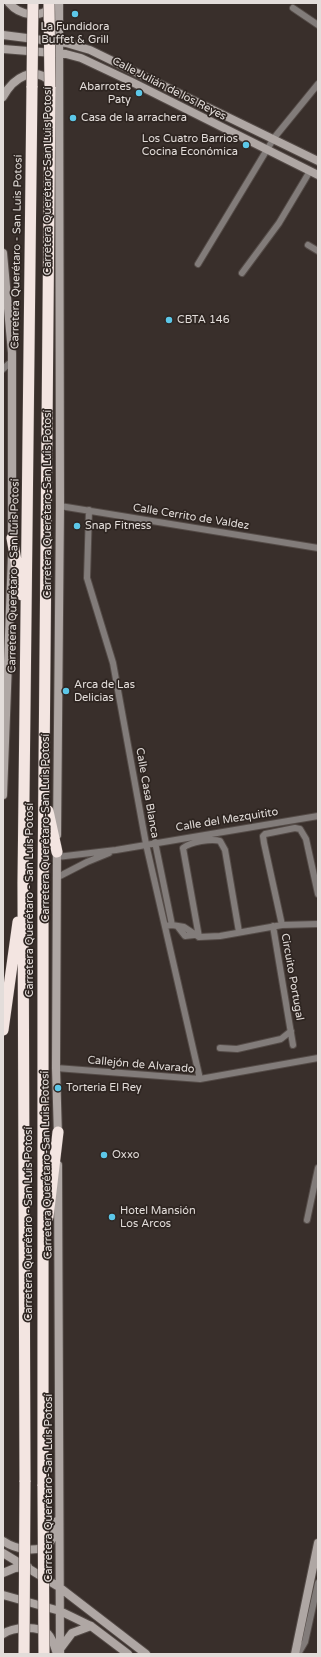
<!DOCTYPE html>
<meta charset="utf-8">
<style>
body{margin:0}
#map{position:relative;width:321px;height:1657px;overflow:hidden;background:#392f2b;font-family:"Varela Round",sans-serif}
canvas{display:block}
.frame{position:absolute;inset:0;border:4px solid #e3ddda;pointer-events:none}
</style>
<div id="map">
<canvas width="321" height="1657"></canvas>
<div class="frame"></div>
</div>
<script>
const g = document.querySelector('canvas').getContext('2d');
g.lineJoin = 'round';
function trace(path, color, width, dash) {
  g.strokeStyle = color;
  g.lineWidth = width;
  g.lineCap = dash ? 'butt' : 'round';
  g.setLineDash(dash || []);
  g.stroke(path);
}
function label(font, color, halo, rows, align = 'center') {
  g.font = font + ' "Varela Round",sans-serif';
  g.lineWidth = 3.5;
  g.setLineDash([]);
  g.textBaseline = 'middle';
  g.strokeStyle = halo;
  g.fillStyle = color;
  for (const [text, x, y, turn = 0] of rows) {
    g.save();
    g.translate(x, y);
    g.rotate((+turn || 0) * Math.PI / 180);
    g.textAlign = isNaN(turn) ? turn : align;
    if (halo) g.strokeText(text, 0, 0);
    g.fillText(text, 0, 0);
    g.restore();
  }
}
const street = new Path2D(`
 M293 8 318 25
 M308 245 318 251
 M198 264 274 138 318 84
 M242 273 279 223 310 171
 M3 369 12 361
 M60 506 318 548
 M89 510 87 578 113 663 146 844 200 1079
 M155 842 172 925
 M57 857 116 850 318 816
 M56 878 87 862 109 853
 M282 925 264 843 263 836 265 834 295 828 300 829 306 839 318 894
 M165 926 172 925 184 927 199 937 220 936 282 925 318 924
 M273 926 293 1045
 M178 927 185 936 194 935
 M199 937 183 848C190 842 212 838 220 841L225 850 239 932
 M220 1048 237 1049 281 1039 291 1031
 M56 1068 200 1079 318 1058
 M307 1220 318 1168
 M298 1654 305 1642 318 1583`);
const secondary = new Path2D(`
 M9 3C20 16 41 19 52 6
 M3 35 66 43 90 50 318 161
 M3 49 66 54 81 58 132 82 318 175
 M3 97C13 78 34 64 52 83
 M3 253 12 353V543
 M3 795 12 555
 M57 835 60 506 59 3
 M57 847 56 1068 58 1137
 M58 1165 60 1654
 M3 1541C15 1549 39 1555 50 1542 55 1537 55 1528 57 1521
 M3 1553 59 1587 146 1654
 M3 1573 15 1568 28 1567
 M3 1595 60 1611 91 1626 128 1654
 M3 1634C13 1627 38 1625 48 1634 53 1639 55 1648 57 1654
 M60 1649 72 1633 91 1626
 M295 1654 318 1543`);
const highway = new Path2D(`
 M12 538 22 595
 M48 811 57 852
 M3 1030 18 922
 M48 1217 58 1132
 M25 1482 23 882 32 86
 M43 1486V883L50 87`);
trace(street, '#544b47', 8);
trace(secondary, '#544b47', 10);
trace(highway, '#544b47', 12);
trace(street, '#827c7a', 6);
trace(secondary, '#afa7a4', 8);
trace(highway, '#f3e5e1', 11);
const highwayBridge = new Path2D(`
 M49 3 50 87
 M32 86 33 3
 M43 1486 44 1654
 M24 1654 25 1482`);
trace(highwayBridge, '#544b47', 12, []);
trace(highwayBridge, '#f3e5e1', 11);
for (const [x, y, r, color] of [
 [75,14,4,"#5cc7e8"],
 [139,93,4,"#5cc7e8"],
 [73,118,4,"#5cc7e8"],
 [246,145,4,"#5cc7e8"],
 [169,320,4,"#5cc7e8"],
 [77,526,4,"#5cc7e8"],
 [66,691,4,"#5cc7e8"],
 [58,1088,4,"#5cc7e8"],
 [104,1155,4,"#5cc7e8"],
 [112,1217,4,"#5cc7e8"]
]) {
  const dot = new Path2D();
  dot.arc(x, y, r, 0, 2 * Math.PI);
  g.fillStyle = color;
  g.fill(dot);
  trace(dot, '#2e2521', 1.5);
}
label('11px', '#e3ddda', '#2e2521', [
 ["La Fundidora",75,27,"center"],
 ["Buffet & Grill",75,40,"center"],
 ["Abarrotes",131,87,"right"],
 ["Paty",131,100,"right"],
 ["Casa de la arrachera",81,118],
 ["Los Cuatro Barrios",238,139,"right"],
 ["Cocina Económica",238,152,"right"],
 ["CBTA 146",177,320],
 ["Snap Fitness",85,526],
 ["Arca de Las",74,685],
 ["Delicias",74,698],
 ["Torteria El Rey",66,1088],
 ["Oxxo",112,1155],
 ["Hotel Mansión",120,1211],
 ["Los Arcos",120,1224]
], 'left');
label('11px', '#e3ddda', '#2e2521', [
 ["Calle Julián de los Reyes",169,89,27],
 ["Carretera Querétaro-San Luis Potosí",48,181,-90],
 ["Carretera Querétaro - San Luis Potosí",17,252,-89],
 ["Carretera Querétaro-San Luis Potosí",48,504,-90],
 ["Calle Cerrito de Valdez",191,517,9],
 ["Carretera Querétaro - San Luis Potosí",14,576,-89],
 ["Calle Casa Blanca",147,793,80],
 ["Calle del Mezquitito",227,820,-9],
 ["Carretera Querétaro-San Luis Potosí",46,828,-90],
 ["Carretera Querétaro - San Luis Potosí",30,900,-90],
 ["Circuito Portugal",292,977,80],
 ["Callejón de Alvarado",141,1065,5],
 ["Carretera Querétaro-San Luis Potosí",47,1165,-91],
 ["Carretera Querétaro - San Luis Potosí",29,1224,-90],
 ["Carretera Querétaro-San Luis Potosí",49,1488,-90]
]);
</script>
